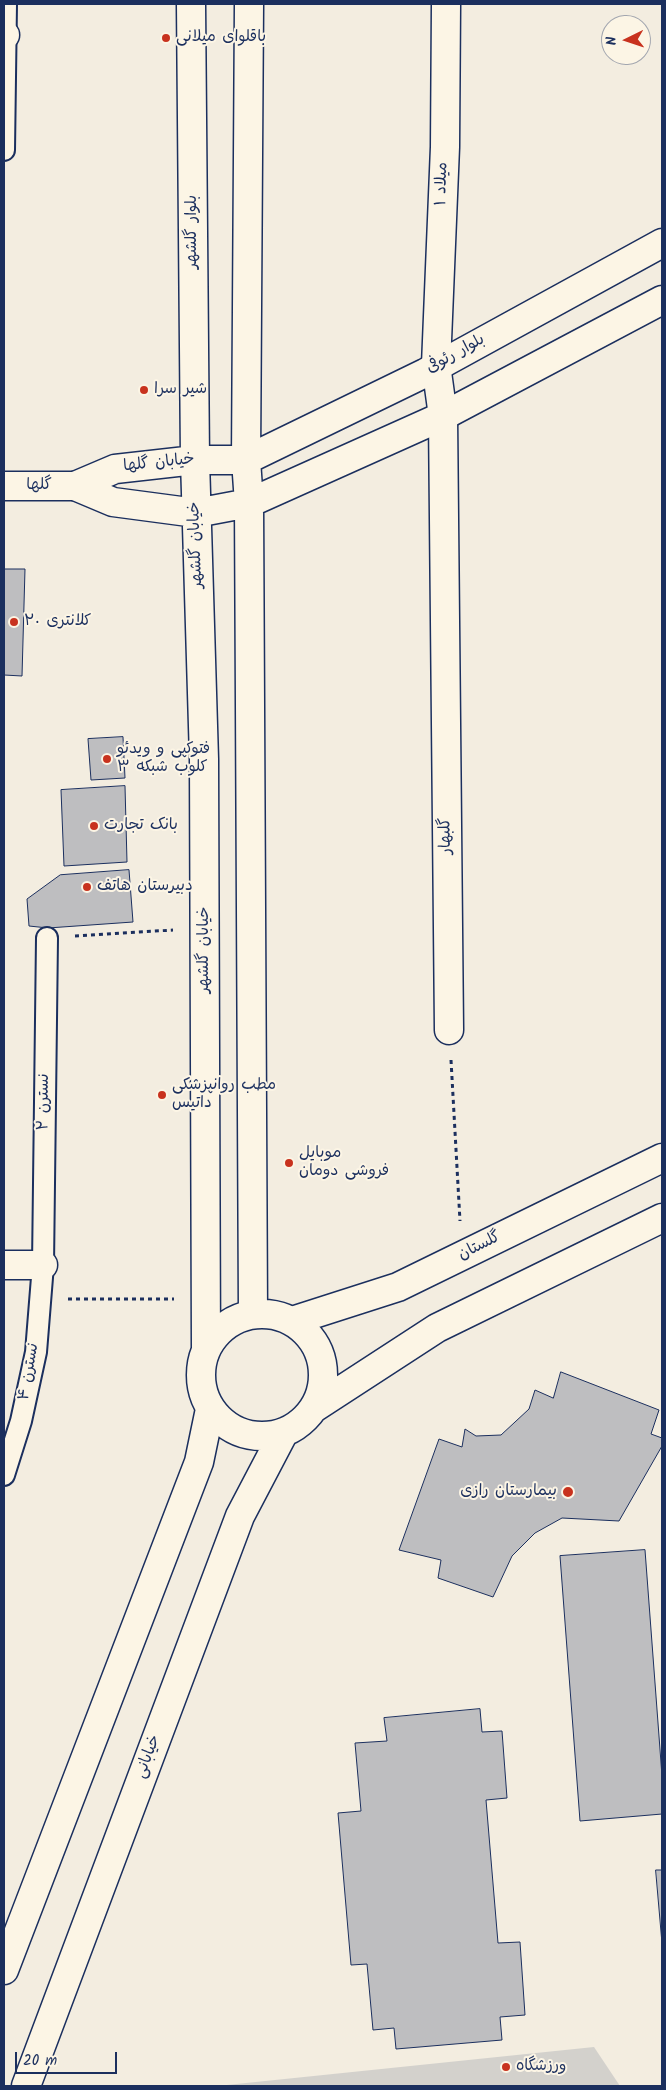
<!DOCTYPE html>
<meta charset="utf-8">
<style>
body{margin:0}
#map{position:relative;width:666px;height:2090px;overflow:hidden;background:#f3ede0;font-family:Kalam,sans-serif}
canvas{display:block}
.frame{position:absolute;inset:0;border:5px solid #1b2f5e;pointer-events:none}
.north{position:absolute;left:601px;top:15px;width:50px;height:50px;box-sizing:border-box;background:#fcf5e5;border:1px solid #a2a6af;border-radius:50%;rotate:266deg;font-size:14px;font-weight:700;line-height:20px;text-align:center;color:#1b2f5e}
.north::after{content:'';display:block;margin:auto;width:18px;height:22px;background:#c8321e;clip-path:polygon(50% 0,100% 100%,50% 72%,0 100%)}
.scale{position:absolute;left:15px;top:2052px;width:102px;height:22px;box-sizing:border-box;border:2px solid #1b2f5e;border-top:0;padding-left:6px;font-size:15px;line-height:18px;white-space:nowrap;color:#1b2f5e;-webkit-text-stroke:4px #fcf5e5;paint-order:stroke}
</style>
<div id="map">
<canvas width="666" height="2090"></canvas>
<div class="frame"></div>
<div class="north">N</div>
<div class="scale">20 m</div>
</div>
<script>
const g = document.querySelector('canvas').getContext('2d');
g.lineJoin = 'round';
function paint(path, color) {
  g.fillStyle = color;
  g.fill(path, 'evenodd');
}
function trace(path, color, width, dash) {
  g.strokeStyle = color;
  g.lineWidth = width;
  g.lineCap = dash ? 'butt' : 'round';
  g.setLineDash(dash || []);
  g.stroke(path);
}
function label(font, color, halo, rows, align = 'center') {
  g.font = font + ' Kalam,"Playpen Sans Arabic",sans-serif';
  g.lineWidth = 4;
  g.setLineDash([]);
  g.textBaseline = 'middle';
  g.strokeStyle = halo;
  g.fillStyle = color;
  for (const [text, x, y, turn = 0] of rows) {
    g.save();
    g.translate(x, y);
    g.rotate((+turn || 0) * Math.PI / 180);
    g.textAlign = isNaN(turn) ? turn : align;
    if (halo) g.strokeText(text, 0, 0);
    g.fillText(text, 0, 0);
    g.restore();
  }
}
paint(new Path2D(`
 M594 2047 620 2086H217Z`), '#d3d1cc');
const building = new Path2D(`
 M4 569H25L22 676 4 675Z
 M123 737 125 778 91 780 88 739Z
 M125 786 127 862 64 866 61 790Z
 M129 870 133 922 48 928 29 926 27 899 60 875Z
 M561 1372 659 1410 651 1434 662 1438V1446L619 1521 562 1518 535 1533 512 1556 493 1597 438 1578 441 1560 399 1550 439 1439 462 1447 465 1429 476 1436 501 1435 529 1409 535 1390 553 1398Z
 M645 1550 662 1776V1814L580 1821 560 1556Z
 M480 1709 482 1732 502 1731 507 1798 486 1800 498 1943 520 1942 525 2015 500 2017 502 2040 396 2049 394 2028 373 2030 367 1964 351 1965 338 1813 361 1811 355 1743 387 1741 384 1718Z
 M656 1870H662V1943Z`);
paint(building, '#bebec0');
trace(building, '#1b2f5e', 1);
const service = new Path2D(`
 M4 150 6 4
 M4 1475 21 1421 36 1352 43 1265 47 938`);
const minor = new Path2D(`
 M446 4 445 147 436 365 443 416 449 1030
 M4 35H5
 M4 1265H43`);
const tertiary = new Path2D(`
 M4 486H75`);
const secondary = new Path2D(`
 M191 4 195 460 204 759 206 1350
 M249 4 246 460 249 503 253 1314
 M75 486 115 469 195 460H246L425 373 662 243
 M75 486 113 502 196 513 249 503 443 416 662 300
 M201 1375a61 61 0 1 1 122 0a61 61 0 1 1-122 0Z
 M292 1321 398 1287 662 1158
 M314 1408 437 1328 662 1218
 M4 1970 199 1462 210 1409
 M26 2086 240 1516 283 1434`);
trace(service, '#1b2f5e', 24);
trace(minor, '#1b2f5e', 31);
trace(tertiary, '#1b2f5e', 31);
trace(secondary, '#1b2f5e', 31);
trace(new Path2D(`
 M75 936 173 930
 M451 1060 460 1221
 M68 1299H174`), '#1b2f5e', 3, [4, 4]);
trace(service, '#fcf5e5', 20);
trace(minor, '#fcf5e5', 28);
trace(tertiary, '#fcf5e5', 28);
trace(secondary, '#fcf5e5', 28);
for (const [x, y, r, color] of [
 [166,38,5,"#c8321e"],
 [144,390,5,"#c8321e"],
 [14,622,5,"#c8321e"],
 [107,759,5,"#c8321e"],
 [94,826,5,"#c8321e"],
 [87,887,5,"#c8321e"],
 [162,1095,5,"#c8321e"],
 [289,1163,5,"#c8321e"],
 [568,1492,6,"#c8321e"],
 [506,2067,5,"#c8321e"]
]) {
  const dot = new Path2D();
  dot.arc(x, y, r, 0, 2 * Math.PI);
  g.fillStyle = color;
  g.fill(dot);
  trace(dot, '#fcf5e5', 2);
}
label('16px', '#1b2f5e', '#fcf5e5', [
 ["باقلوای میلانی",176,38],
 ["شیر سرا",154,390],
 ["کلانتری ۲۰",24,622],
 ["فتوکپی و ویدئو",117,750],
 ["کلوب شبکه ۳",117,768],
 ["بانک تجارت",104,826],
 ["دبیرستان هاتف",97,887],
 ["مطب روانپزشکی",172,1086],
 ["داتیس",172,1104],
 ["موبایل",299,1154],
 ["فروشی دومان",299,1172],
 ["بیمارستان رازی",557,1492,"right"],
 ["ورزشگاه",516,2067]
], 'left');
label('16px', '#1b2f5e', '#fcf5e5', [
 ["میلاد ۱",443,184,-88],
 ["بلوار گلشهر",193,232,-90],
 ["بلوار رئوفی",456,355,-29],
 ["خیابان گلها",159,464,-6],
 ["گلها",39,486],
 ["خیابان گلشهر",197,545,-92],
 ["گلبهار",447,836,-91],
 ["خیابان گلشهر",205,950,-90],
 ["نسترن ٣",45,1102,-89],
 ["گلستان",480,1247,-26],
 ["نسترن ۴",30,1372,-80],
 ["خیابانی",149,1757,-69]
]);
</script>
